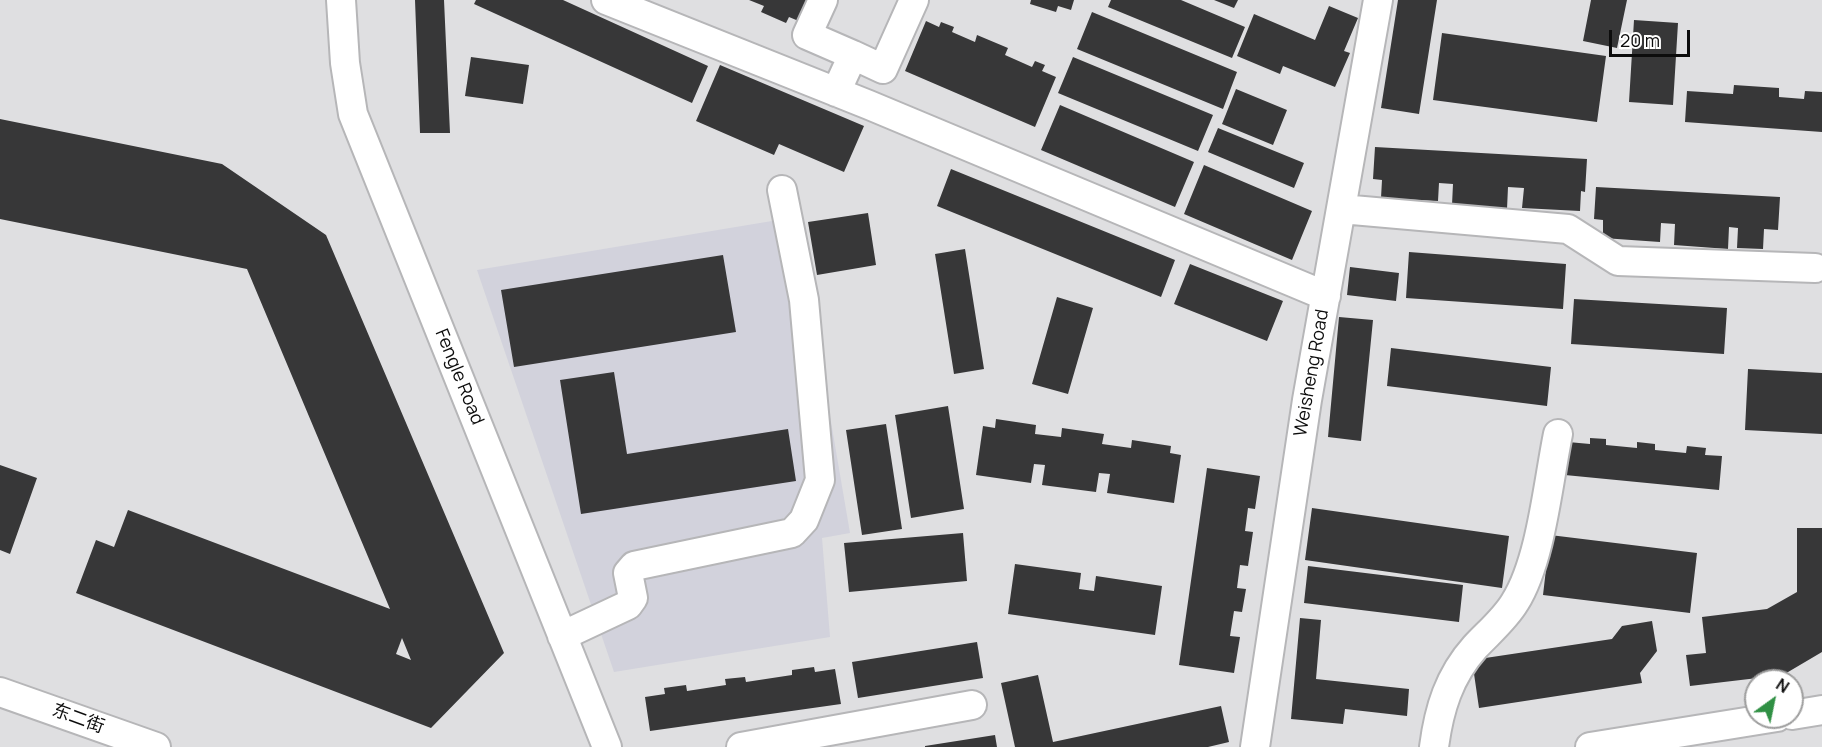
<!DOCTYPE html>
<meta charset="utf-8">
<style>
body{margin:0}
#map{position:relative;width:1822px;height:747px;overflow:hidden;background:#dfdfe1;font-family:Manrope,sans-serif}
canvas{display:block}
.north{position:absolute;left:1744px;top:669px;width:60px;height:60px;box-sizing:border-box;background:#fff;border:2px solid #9e9e9e;border-radius:50%;rotate:33deg;font-size:16px;font-weight:700;line-height:24px;text-align:center;color:#0c0c0c}
.north::after{content:'';display:block;margin:auto;width:21px;height:27px;background:#309044;clip-path:polygon(50% 0,100% 100%,50% 72%,0 100%)}
.scale{position:absolute;left:1609px;top:30px;width:81px;height:27px;box-sizing:border-box;border:3px solid #0c0c0c;border-top:0;padding-left:8px;font-size:18px;line-height:21px;white-space:nowrap;color:#0c0c0c;-webkit-text-stroke:4px #fff;paint-order:stroke}
</style>
<div id="map">
<canvas width="1822" height="747"></canvas>
<div class="north">N</div>
<div class="scale">20 m</div>
</div>
<script>
const g = document.querySelector('canvas').getContext('2d');
g.lineJoin = 'round';
function paint(path, color) {
  g.fillStyle = color;
  g.fill(path, 'evenodd');
}
function trace(path, color, width, dash) {
  g.strokeStyle = color;
  g.lineWidth = width;
  g.lineCap = dash ? 'butt' : 'round';
  g.setLineDash(dash || []);
  g.stroke(path);
}
function label(font, color, halo, rows, align = 'center') {
  g.font = font + ' Manrope,"Noto Sans SC",sans-serif';
  g.lineWidth = 6;
  g.setLineDash([]);
  g.textBaseline = 'middle';
  g.strokeStyle = halo;
  g.fillStyle = color;
  for (const [text, x, y, turn = 0] of rows) {
    g.save();
    g.translate(x, y);
    g.rotate((+turn || 0) * Math.PI / 180);
    g.textAlign = isNaN(turn) ? turn : align;
    if (halo) g.strokeText(text, 0, 0);
    g.fillText(text, 0, 0);
    g.restore();
  }
}
paint(new Path2D(`
 M796 217 850 533 822 538 830 637 614 672 477 270Z`), '#d2d2dc');
paint(new Path2D(`
 M415 0H444L450 133H420Z
 M476 0H563L708 66 692 103 474 4Z
 M749 0H811L801 22 789 17 786 23 761 12 764 6Z
 M1031 0H1074L1071 10 1058 6 1056 12 1030 4Z
 M1111 0H1181L1245 27 1232 58 1108 7Z
 M1214 0H1238L1234 8Z
 M1398 0H1437L1419 114 1381 108Z
 M1591 0H1627L1617 48 1583 41Z
 M1329 6 1358 18 1344 51 1350 53 1335 87 1283 66 1280 74 1237 56 1254 14 1315 40Z
 M1092 12 1237 72 1223 109 1077 49Z
 M1634 20 1678 23 1673 105 1629 102Z
 M926 21 939 27 941 22 954 27 952 32 975 42 977 35 1008 48 1005 55 1032 67 1035 61 1045 65 1042 71 1056 77 1035 127 905 71Z
 M1442 33 1606 56 1597 122 1433 100Z
 M471 57 529 65 523 104 465 96Z
 M1073 57 1213 115 1198 151 1058 93Z
 M720 65 864 126 844 172 779 144 774 155 696 121Z
 M1734 85 1779 88V97L1804 99 1805 91 1822 92V132L1685 122 1687 91 1733 94Z
 M1236 89 1287 110 1273 145 1222 124Z
 M1060 105 1194 162 1175 207 1041 150Z
 M0 119 222 164 326 235 504 653 431 728 76 593 96 540 114 547 128 510 390 609 247 269 0 219ZM402 638 411 660 396 654Z
 M1218 128 1304 163 1294 188 1208 152Z
 M1375 147 1587 159 1585 192 1581 191 1580 211 1522 208 1524 188 1508 187 1507 209 1452 205 1453 184 1439 183 1438 201 1381 198 1382 180 1373 179Z
 M1204 165 1312 211 1292 260 1184 214Z
 M951 169 1175 260 1161 297 937 206Z
 M1596 187 1780 197 1778 230 1764 229 1763 249 1737 248 1738 228 1729 227 1728 249 1674 245 1675 224 1661 223 1660 242 1603 238V220L1594 219Z
 M868 213 876 265 817 275 808 222Z
 M965 249 984 369 954 374 935 254Z
 M1409 252 1566 264 1563 309 1406 298Z
 M723 255 736 332 514 367 501 290Z
 M1190 264 1283 301 1267 341 1174 304Z
 M1350 267 1399 273 1396 301 1347 295Z
 M1057 297 1093 308 1068 394 1032 384Z
 M1574 299 1727 308 1724 354 1571 344Z
 M1339 317 1373 320 1361 441 1328 437Z
 M1391 348 1551 367 1547 406 1387 386Z
 M1748 369 1822 373V434L1745 430Z
 M614 372 627 454 788 429 796 481 581 514 560 380Z
 M948 406 964 509 911 518 895 415Z
 M996 419 1036 425 1035 434 1061 437 1062 428 1104 434 1102 444 1131 448 1132 440 1171 446 1170 453 1181 455 1174 503 1107 493 1110 474 1099 473 1096 492 1042 485 1045 465 1034 464 1031 483 976 475 983 426 995 428Z
 M886 424 902 529 862 535 846 430Z
 M1590 438 1606 439V445L1637 448V442L1655 444V450L1686 453 1687 446 1706 448 1705 455 1722 456 1719 490 1565 475 1568 442 1590 444Z
 M0 465 37 478 10 554 0 550Z
 M1207 468 1260 476 1255 509 1248 508 1245 531 1253 532 1248 566 1240 565 1237 588 1246 589 1242 612 1234 611 1230 636 1240 637 1234 673 1179 665Z
 M1312 508 1509 536 1502 588 1305 560Z
 M1797 528H1822V652L1783 675 1690 686 1686 655 1706 653 1702 617 1767 609 1797 592Z
 M963 533 967 581 849 592 844 543Z
 M1550 535 1697 553 1690 613 1543 595Z
 M1015 564 1081 573 1079 589 1094 591 1096 576 1162 586 1155 635 1008 614Z
 M1308 566 1463 585 1459 622 1304 603Z
 M1300 618 1321 620 1316 679 1409 689 1407 716 1345 709 1343 724 1291 719Z
 M1652 621 1657 651 1640 673 1642 683 1479 708 1472 660 1612 639 1622 626Z
 M977 642 983 678 858 698 852 662Z
 M814 667 815 672 835 669 841 704 650 731 645 697 665 694 664 688 686 685 687 691 726 685 725 679 745 677 746 682 792 675V670Z
 M1038 675 1053 742 1221 706 1229 742 1208 747H1015L1001 683Z
 M995 735 997 747H925V746Z`), '#373738');
const minor = new Path2D(`
 M341 0 345 63 353 114 607 747
 M606 0 869 105 1326 296
 M823 0 807 35 853 55
 M836 92 853 55 883 69 914 0
 M1341 209 1568 229 1618 261 1815 268
 M562 636 628 605 633 598 628 573 634 566 792 533 804 520 820 480 804 300 782 190
 M0 692 156 747
 M1792 715 1822 710
 M741 747 972 705
 M1255 747 1307 400 1378 0
 M1434 747C1439 709 1449 676 1475 647 1488 633 1505 619 1515 602 1541 561 1548 483 1558 434
 M1590 747 1777 717`);
trace(minor, '#b6b6b8', 32);
trace(minor, '#fff', 28);
label('18px', '#0c0c0c', '#fff', [
 ["Weisheng Road",1312,373,-80],
 ["Fengle Road",459,377,68],
 ["东二街",78,719,20]
]);
</script>
